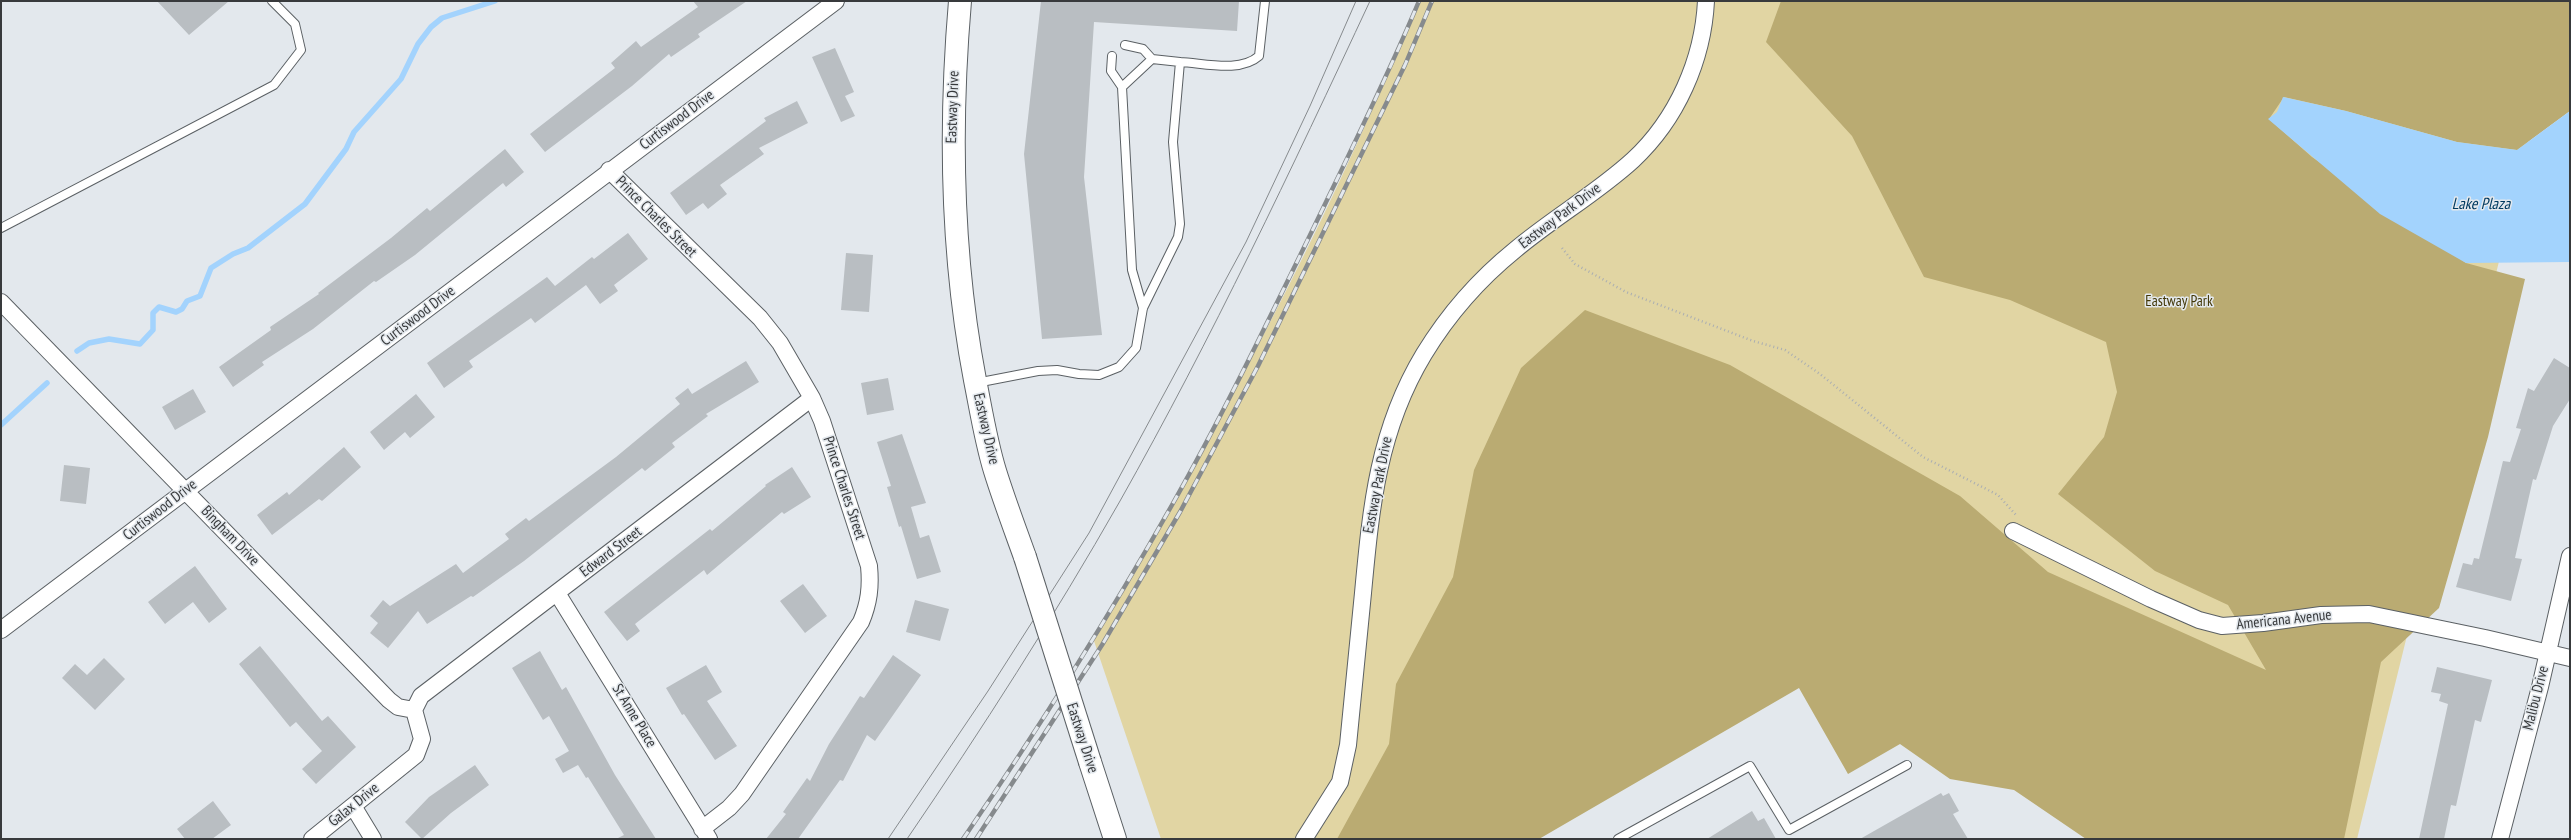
<!DOCTYPE html>
<style>
body{margin:0}
#map{position:relative;width:2571px;height:840px;overflow:hidden;background:#e3e8ed;font-family:"PT Sans Narrow",sans-serif}
canvas{display:block}
.frame{position:absolute;inset:0;border:2px solid #383a3c;pointer-events:none}
</style>
<div id="map">
<canvas width="2571" height="840"></canvas>
<div class="frame"></div>
</div>
<script>
const g = document.querySelector('canvas').getContext('2d');
g.lineJoin = 'round';
function paint(path, color) {
  g.fillStyle = color;
  g.fill(path, 'evenodd');
}
function trace(path, color, width, dash) {
  g.strokeStyle = color;
  g.lineWidth = width;
  g.lineCap = dash ? 'butt' : 'round';
  g.setLineDash(dash || []);
  g.stroke(path);
}
function label(font, color, halo, rows, align = 'center') {
  g.font = font + ' "PT Sans Narrow",sans-serif';
  g.lineWidth = 3;
  g.setLineDash([]);
  g.textBaseline = 'middle';
  g.strokeStyle = halo;
  g.fillStyle = color;
  for (const [text, x, y, turn = 0] of rows) {
    g.save();
    g.translate(x, y);
    g.rotate((+turn || 0) * Math.PI / 180);
    g.textAlign = isNaN(turn) ? turn : align;
    if (halo) g.strokeText(text, 0, 0);
    g.fillText(text, 0, 0);
    g.restore();
  }
}
paint(new Path2D(`
 M1420 1H2563L2357 839H2271L1626 364 1354 839H1161L1093 638C1160 523 1227 408 1287 289 1335 195 1378 98 1420 1Z`), '#e1d5a3');
paint(new Path2D(`
 M1781 1H2570V111L2517 150 2457 142 2346 111 2284 97 2269 119 2312 157 2466 263 2525 279 2488 437 2439 608 2381 662 2344 839H2086L2014 790 1950 779 1900 744 1848 774 1799 688 1539 839H1337L1389 744 1396 684 1453 577 1474 470 1521 368 1585 310 1730 365 1960 496 2048 572 2266 670 2228 605 2155 571 2058 494 2104 437 2117 392 2106 342 2010 300 1924 277 1852 136 1766 42Z`), '#baab72');
paint(new Path2D(`
 M2283 97 2346 111 2457 142 2517 150 2570 111V262L2466 263 2380 214 2268 119 2277 112Z`), '#a3d3fd');
trace(new Path2D(`
 M77 351 89 343 109 339 140 344 153 330V313L159 307 176 312 182 309 187 301 200 296 211 268 233 254 248 248 305 204 346 149 354 132 401 79 418 44 431 27 442 18 495 1
 M1 425 47 383`), '#a3d3fd', 5.5);
paint(new Path2D(`
 M157 1H229L189 35Z
 M693 1H747L698 34 700 37 671 57 669 54 632 86 545 152 530 134 615 68 611 63 636 41 641 47 698 7Z
 M1041 1H1239L1237 31 1094 22 1084 177 1102 335 1042 339 1024 154Z
 M835 48 854 92 845 96 855 116 841 122 812 57Z
 M797 101 808 123 759 148 764 154 720 185 727 194 708 209 703 203 686 215 670 193 766 121 764 118Z
 M505 149 524 172 506 187 503 183 415 255 376 282 374 281 313 329 262 362 264 365 233 387 219 367 271 330 270 327 319 294 318 293 391 238 427 208 430 211Z
 M628 233 648 259 614 285 618 291 600 304 586 285 535 323 531 318 469 361 473 367 444 388 427 363 547 277 555 286 592 257 594 259Z
 M846 253 873 255 869 312 841 310Z
 M2554 358 2570 368V399L2553 426 2536 480 2533 479 2515 558 2522 559 2511 601 2456 587 2463 563 2472 565 2474 558 2479 559 2503 461 2510 462 2521 429 2516 428 2528 388 2534 391Z
 M746 361 759 382 706 414 708 416 672 443 675 447 645 471 642 468 524 561 473 597 471 596 427 624 418 611 388 648 370 633 378 623 370 616 383 600 390 606 456 564 463 573 509 539 505 534 526 518 529 521 616 457 680 404 675 398 688 388 692 394Z
 M888 378 894 410 867 415 861 383Z
 M193 389 206 412 175 430 162 407Z
 M416 394 435 417 410 438 405 432 384 450 370 432Z
 M902 434 926 503 911 507 920 538 929 535 941 572 917 579 901 526 899 527 887 487 891 486 877 442Z
 M344 447 361 467 322 501 319 499 272 535 257 515 287 492 289 495Z
 M64 465 90 468 86 504 60 501Z
 M792 467 811 497 784 514 782 512 707 575 704 570 635 624 640 631 627 641 604 612 710 529 712 531 766 486 765 485Z
 M195 566 227 609 209 623 193 602 165 624 148 602Z
 M803 584 827 616 805 633 780 601Z
 M915 600 949 609 940 641 906 632Z
 M260 646 322 721 328 716 356 747 316 784 302 769 322 751 296 722 290 727 239 664Z
 M540 651 562 690 566 687 615 775 656 839H616L624 835 588 777 586 778 578 765 563 773 555 759 569 751 549 716 543 720 512 668Z
 M893 655 921 675 875 741 867 735 843 781 840 780 798 839H766L786 814 783 812 807 778 810 781 829 744 860 696 864 698Z
 M104 658 125 679 95 710 62 678 75 664 87 675Z
 M706 665 722 692 707 701 737 746 715 760 684 714 682 715 666 688Z
 M2437 667 2492 680 2481 722 2475 720 2456 806 2451 805 2444 839H2419L2448 704 2439 701 2441 694 2431 692Z
 M475 765 489 785 451 813 422 839 405 822 429 797Z
 M1941 793 1943 796 1949 793 1959 811 1953 814 1968 839H1860Z
 M213 801 231 825 212 839H185L177 829Z
 M1752 811 1758 821 1764 818 1776 839H1707Z`), '#b9bec2');
const service = new Path2D(`
 M1125 45 1143 49 1152 59
 M1112 56 1111 71 1122 87
 M1 228 274 85 301 50 295 24 272 1
 M1143 308 1132 270 1122 87 1152 59 1180 62
 M976 383 1038 371 1057 370 1079 374 1099 375 1119 367 1136 348 1143 308 1178 237 1180 224 1173 142 1180 62C1204 63 1240 73 1259 56L1265 1
 M1618 839 1750 766 1789 830 1907 765`);
const minor = new Path2D(`
 M609 170 760 318 780 343 812 398 822 421 869 566C871 587 869 603 861 622L742 794 729 808 702 829
 M1 302 389 700 398 707 414 710
 M2013 531 2151 599 2199 620 2222 626 2263 623 2321 615 2369 614 2485 638 2570 658
 M557 593 709 839
 M1 630 836 1
 M353 806 373 839
 M312 839 416 755 422 739 414 710 421 696 812 398
 M1304 839 1340 782 1348 745C1353 694 1358 644 1363 593 1371 507 1378 430 1424 354 1449 313 1478 280 1515 250 1553 218 1597 193 1633 160 1677 119 1703 60 1706 1
 M2500 839 2540 687 2570 556`);
const secondary = new Path2D(`
 M960 1C949 129 951 254 975 380 981 410 986 442 995 471 1004 500 1015 529 1025 557
 M1090 762 1115 839`);
trace(service, '#5b6064', 10);
trace(minor, '#5b6064', 18);
trace(secondary, '#5b6064', 24);
trace(new Path2D(`
 M1562 248 1575 264 1626 292 1753 341 1785 350 1820 374 1923 457 1998 495 2016 515`), '#aaaeb2', 2.5, [1, 3]);
trace(service, '#fff', 8);
trace(minor, '#fff', 16);
trace(secondary, '#fff', 22);
trace(new Path2D(`
 M888 839 988 691 1089 533 1246 242 1310 106 1356 1
 M907 839C982 729 1054 617 1120 501 1212 338 1291 170 1370 1`), '#868a8d', 1);
const rail = new Path2D(`
 M963 839C1037 731 1107 620 1172 505 1223 415 1268 321 1314 227 1350 152 1387 78 1419 1
 M976 839 1102 645 1180 512 1258 366 1405 65 1432 1`);
trace(rail, '#868a8d', 4.5);
trace(rail, '#e3e8ed', 3, [9]);
const secondaryBridge = new Path2D(`
 M1025 557 1090 762`);
trace(secondaryBridge, '#5b6064', 24, []);
trace(secondaryBridge, '#fff', 22);
label('15px', '#383a3c', '#e3e8ed', [
 ["Eastway Drive",953,107,-88],
 ["Curtiswood Drive",677,120,-37],
 ["Eastway Park Drive",1560,216,-37],
 ["Prince Charles Street",656,217,45],
 ["Curtiswood Drive",418,316,-37],
 ["Eastway Drive",986,429,77],
 ["Eastway Park Drive",1378,485,-79],
 ["Prince Charles Street",844,488,72],
 ["Curtiswood Drive",160,510,-38],
 ["Bingham Drive",230,536,46],
 ["Edward Street",611,552,-37],
 ["Americana Avenue",2284,620,-6],
 ["Malibu Drive",2536,698,-76],
 ["St Anne Place",634,716,59],
 ["Eastway Drive",1082,738,72],
 ["Galax Drive",354,805,-39]
]);
label('15px', '#423707', '#e3e8ed', [
 ["Eastway Park",2179,302]
]);
label('italic 16px', '#003a60', '#e3e8ed', [
 ["Lake Plaza",2481,204]
]);
</script>
